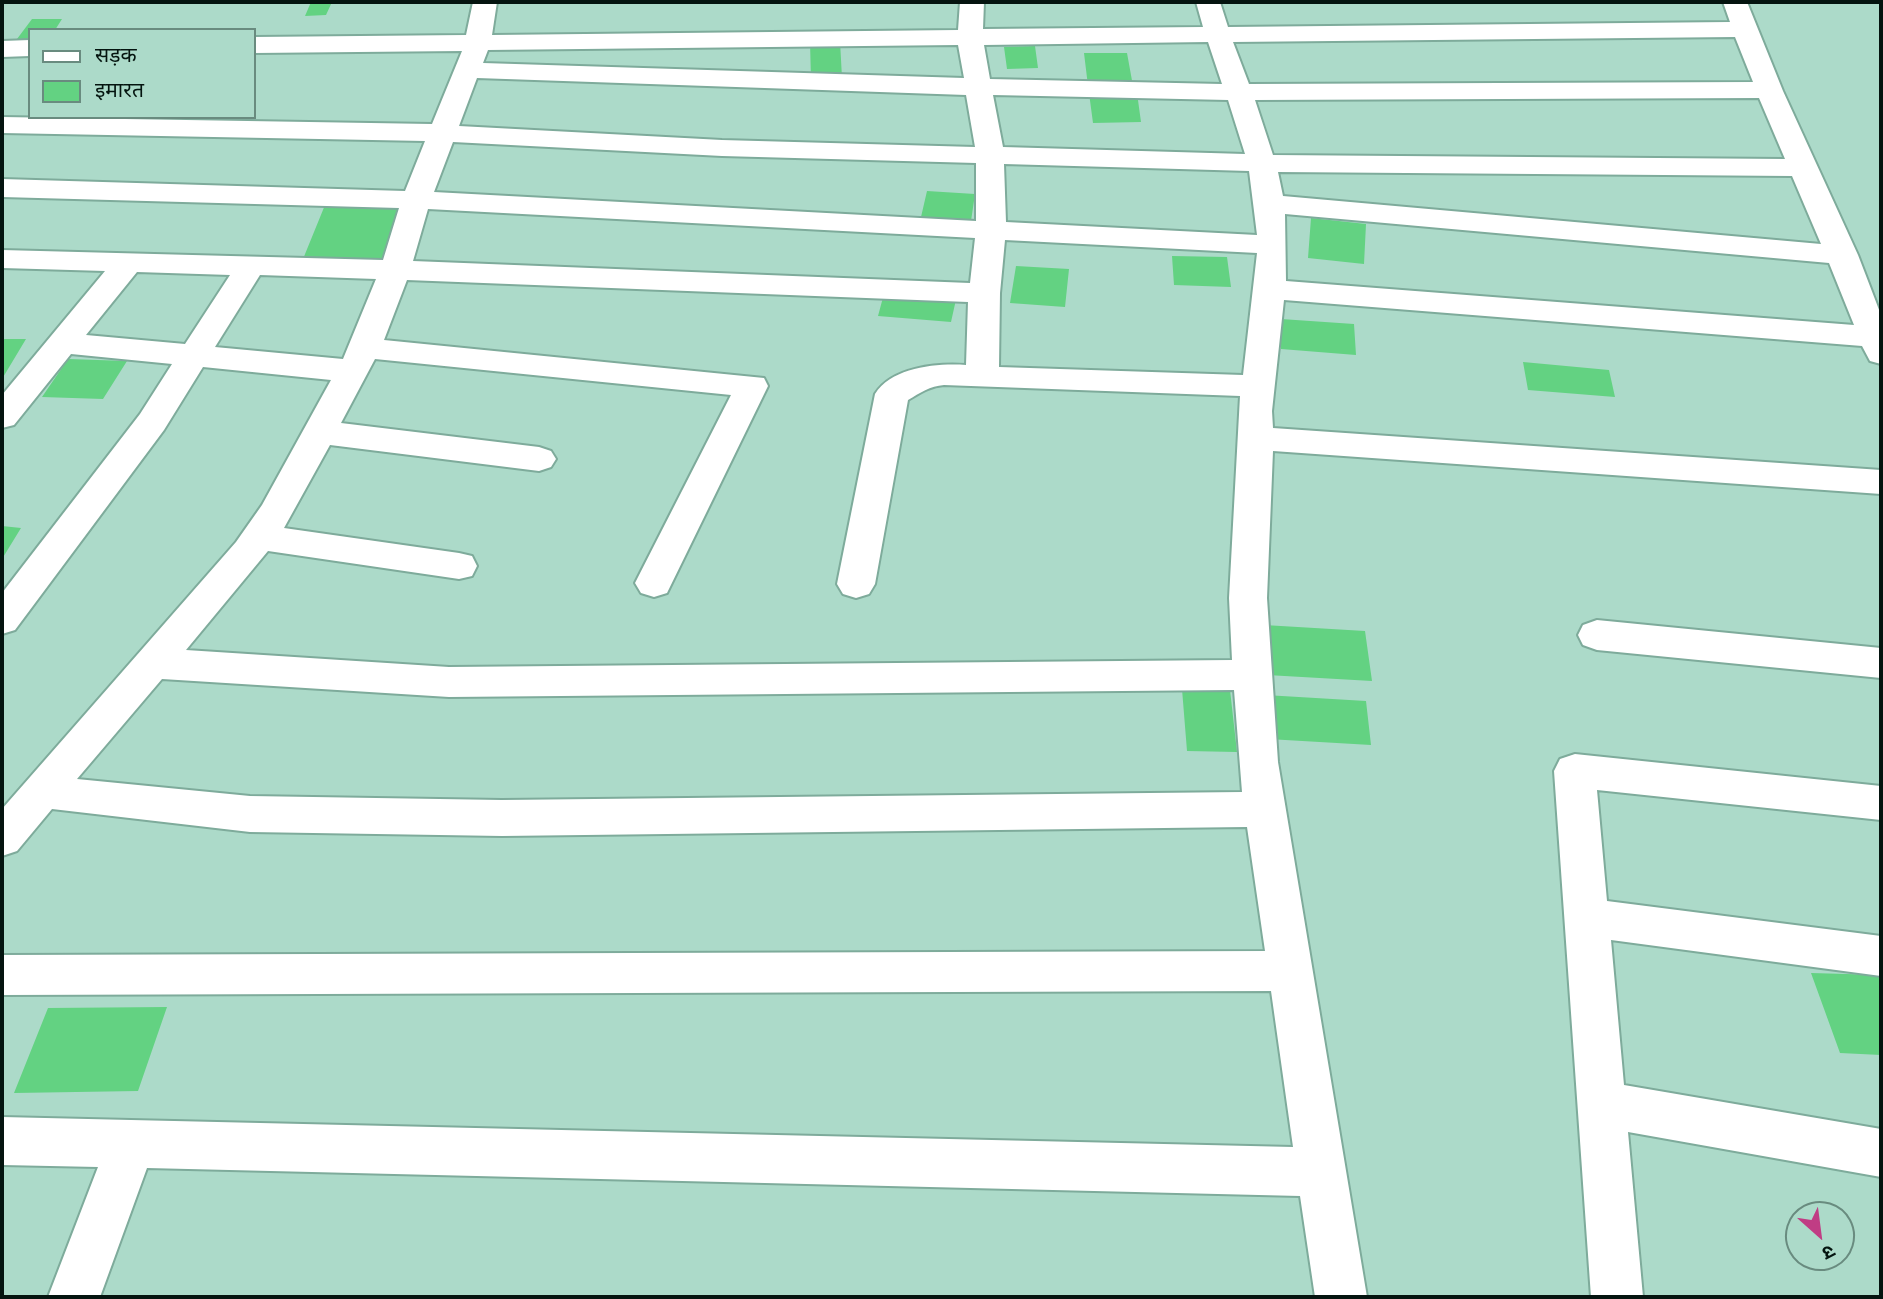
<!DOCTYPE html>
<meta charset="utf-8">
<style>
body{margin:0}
#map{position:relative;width:1883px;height:1299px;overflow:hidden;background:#acdac9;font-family:Ubuntu,"Noto Sans Devanagari",sans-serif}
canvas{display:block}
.frame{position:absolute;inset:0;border:4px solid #04140f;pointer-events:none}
.legend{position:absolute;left:28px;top:28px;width:228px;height:91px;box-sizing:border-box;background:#acdac9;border:2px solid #698b7f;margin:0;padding:9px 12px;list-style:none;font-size:21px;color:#04140f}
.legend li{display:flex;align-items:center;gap:14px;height:35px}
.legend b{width:35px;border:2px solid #698b7f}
.north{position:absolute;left:1785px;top:1201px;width:70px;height:70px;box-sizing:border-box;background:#acdac9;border:2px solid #698b7f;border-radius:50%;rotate:152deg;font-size:19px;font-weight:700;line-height:28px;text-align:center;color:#04140f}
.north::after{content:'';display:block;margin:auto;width:24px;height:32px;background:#c03d84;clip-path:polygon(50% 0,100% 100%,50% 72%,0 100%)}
</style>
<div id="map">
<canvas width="1883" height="1299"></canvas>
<div class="frame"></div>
<ul class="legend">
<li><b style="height:9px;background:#fff"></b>सड़क</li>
<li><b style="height:19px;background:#63d282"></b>इमारत</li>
</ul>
<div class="north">उ</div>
</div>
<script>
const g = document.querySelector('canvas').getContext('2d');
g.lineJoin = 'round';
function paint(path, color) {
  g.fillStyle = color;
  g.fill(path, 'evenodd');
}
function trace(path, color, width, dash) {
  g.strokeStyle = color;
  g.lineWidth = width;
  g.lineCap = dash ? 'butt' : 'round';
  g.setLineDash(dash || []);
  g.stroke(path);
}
paint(new Path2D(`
 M311 2H332L326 15 305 16Z
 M32 19H62L55 30H30V43H14Z
 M840 41 842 78 811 79 810 42Z
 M1035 46 1038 68 1007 69 1004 47Z
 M1084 53H1127L1133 86H1088Z
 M1089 93H1137L1141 122 1093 123Z
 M927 191 975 194 971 221 921 217Z
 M402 204 383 258 303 259 325 205Z
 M1311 218 1366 224 1364 264 1308 258Z
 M1172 256 1227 257 1231 287 1174 285Z
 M1016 266 1069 269 1065 307 1010 303Z
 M885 290 957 295 951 322 878 316Z
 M1281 319 1354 324 1356 355 1281 349Z
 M2 339H26L2 379Z
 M68 359 127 361 103 399 42 397Z
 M1523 362 1609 370 1615 397 1528 390Z
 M2 526 21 528 2 559Z
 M1264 625 1365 631 1372 681 1267 675Z
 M1182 689 1230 690 1237 752 1187 751Z
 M1265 695 1366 701 1371 745 1268 739Z
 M1811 973 1881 975V1055L1840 1053Z
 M167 1007 138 1091 14 1093 48 1008Z`), '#63d282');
const street = new Path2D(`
 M473 2H497L492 35 958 30 960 2H984L983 29 1203 27 1196 2H1220L1228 27 1730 22 1723 2H1747L1783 91 1858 255 1881 315V364L1870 361 1862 346 1284 300 1272 411 1273 428 1881 470V494L1273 451 1267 598 1278 762 1367 1297H1315L1300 1196 147 1168 100 1297H48L98 1167 2 1165V1117L1293 1147 1271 991 2 995V955L1265 951 1247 827 502 836 250 832 52 809 17 851 2 856V809L236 542 262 505 331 380 203 367 164 430 15 630 2 634V593L140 414 172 364 71 354 14 425 2 428V395L105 271 2 268V250L383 260 399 208 2 197V179L405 191 425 141 2 133V117L432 124 462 51 254 53V37L466 35ZM1735 37 1753 82 1249 84 1233 42ZM1208 42 1222 84 990 79 984 45ZM958 45 964 78 483 63 488 50ZM477 78 966 95 975 147 722 140 459 126ZM993 95 1228 100 1245 154 1003 147ZM1759 98 1785 159 1273 155 1255 100ZM453 142 722 156 976 163V221L434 192ZM1004 164 1249 171 1257 235 1006 222ZM1278 172 1792 176 1821 244 1283 196ZM428 209 975 238 970 283 413 261ZM1285 214 1829 263 1854 325 1286 281ZM1005 240 1257 253 1243 375 999 367 1000 293ZM137 272 230 275 185 344 86 335ZM260 275 376 279 343 359 215 347ZM407 280 968 302 966 365C937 363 892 367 875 394L837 584 843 594 856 598 869 594 875 584 908 400C920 393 930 386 944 385L1240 396 1229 598 1232 660 449 667 186 650 268 551 459 579 472 576 477 566 472 556 459 553 284 528 330 445 539 471 551 467 556 459 551 451 539 447 341 423 375 359 731 395 635 583 641 593 654 597 667 593 768 386 764 378 384 340ZM162 679 449 697 1234 690 1242 792 502 800 250 796 77 779Z
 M30 40V56L2 57V41Z
 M1597 620 1881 648V678L1597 650 1583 645 1578 635 1583 625Z
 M1575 754 1881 786V820L1597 790 1607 901 1881 936V976L1611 940 1624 1085 1881 1129V1177L1628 1132 1643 1297H1591L1554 771 1560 759Z`);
trace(street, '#7eab9b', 4);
paint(street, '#fff');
</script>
